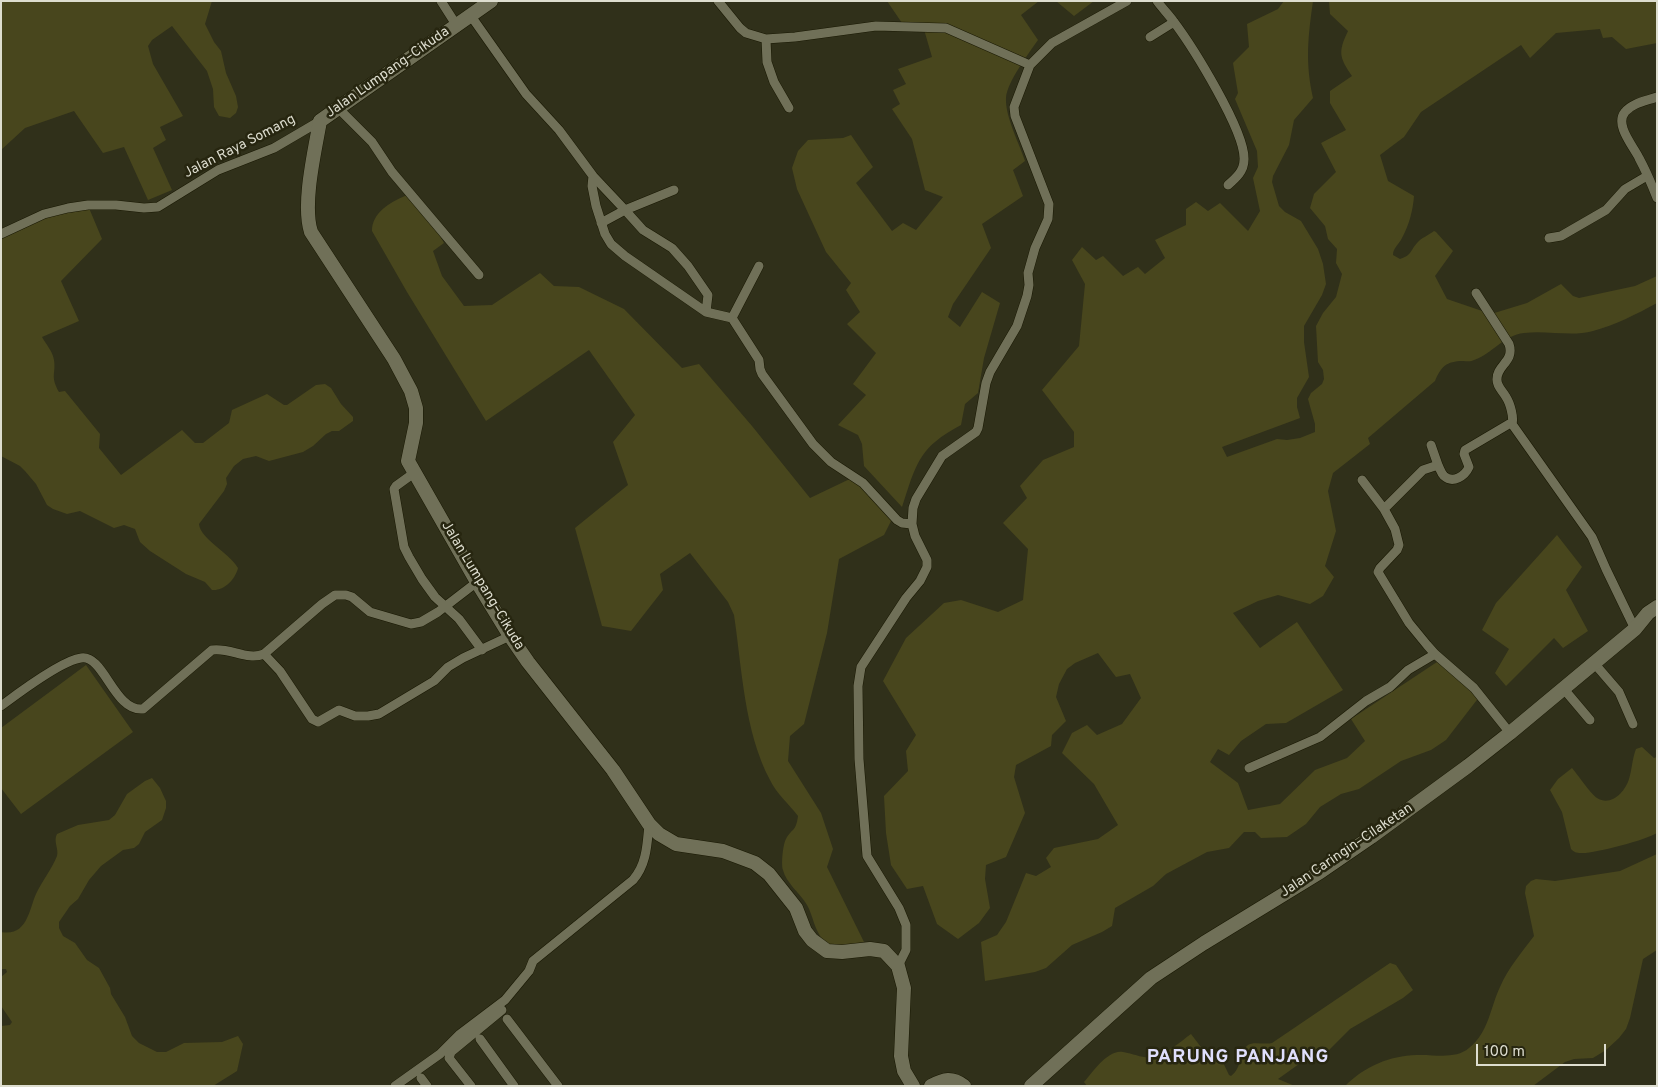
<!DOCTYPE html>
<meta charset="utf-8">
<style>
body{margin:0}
#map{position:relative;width:1658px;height:1087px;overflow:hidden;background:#30301a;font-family:Overpass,sans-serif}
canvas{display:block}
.frame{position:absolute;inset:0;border:2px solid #ddddcf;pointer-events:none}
.scale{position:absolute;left:1476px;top:1044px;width:130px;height:22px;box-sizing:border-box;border:2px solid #ddddcf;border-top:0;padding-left:6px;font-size:15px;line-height:18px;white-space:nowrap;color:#ddddcf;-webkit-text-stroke:4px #272610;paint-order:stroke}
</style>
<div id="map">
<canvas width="1658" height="1087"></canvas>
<div class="frame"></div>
<div class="scale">100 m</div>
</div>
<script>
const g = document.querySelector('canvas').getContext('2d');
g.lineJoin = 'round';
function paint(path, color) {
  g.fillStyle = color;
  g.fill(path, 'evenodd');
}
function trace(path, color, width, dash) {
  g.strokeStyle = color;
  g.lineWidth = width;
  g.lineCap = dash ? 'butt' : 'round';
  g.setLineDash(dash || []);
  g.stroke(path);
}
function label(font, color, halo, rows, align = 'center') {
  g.font = font + ' Overpass,sans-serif';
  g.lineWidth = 5;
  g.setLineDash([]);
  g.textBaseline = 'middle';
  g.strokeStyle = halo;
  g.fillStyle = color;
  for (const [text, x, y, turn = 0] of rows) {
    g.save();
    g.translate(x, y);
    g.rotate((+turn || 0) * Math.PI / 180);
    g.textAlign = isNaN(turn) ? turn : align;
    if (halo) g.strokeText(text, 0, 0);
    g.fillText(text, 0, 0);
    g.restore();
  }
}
paint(new Path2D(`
 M1 1H212L205 24 214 42 221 51 226 73 236 96 238 107 236 113 230 118 219 116 214 107 213 89 207 71 172 26 152 40 148 46 153 64 183 116 160 127 166 140 153 148 172 190 148 200 124 147 103 153 74 111 25 128 1 150Z
 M887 1H1039L1021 15 1038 40C1029 53 1007 82 1006 98 1005 116 1019 143 1025 161L1013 170 1023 196 982 224 991 248 953 304 948 317 960 327 982 292 1000 303 984 358 978 393 965 404 961 425C952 430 943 435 935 442 915 458 910 484 902 507L864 466 862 444 858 435 838 425 866 395 853 384 876 353 847 324 860 312 846 290 851 283 826 252 797 189 792 168 798 151 808 140 843 138 851 135 873 167 856 183 892 231 903 223 916 230 943 197 925 190 912 139 892 109 900 104 893 90 906 84 898 69 932 57 923 26 902 23Z
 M1056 1H1094L1074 16Z
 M1284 1H1313C1308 37 1305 62 1313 98L1294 120 1289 145 1273 176 1272 182 1279 206 1285 212 1301 221 1318 249 1323 264 1326 284 1322 295 1304 326V342L1309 377 1297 398V407L1300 418 1222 447 1227 457 1277 439 1287 440 1300 438 1315 432V424L1308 399 1311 393 1322 384 1324 379 1323 370 1318 362 1316 326 1323 313 1336 297 1342 274 1336 263 1337 249 1328 239 1325 226 1310 208 1314 194 1336 172 1321 143 1346 130 1330 103V91L1352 76C1339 57 1338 52 1348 31L1330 14 1329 1H1657V43L1626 49 1612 37 1603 38 1600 29 1556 33 1530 58 1521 45 1421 112 1404 137 1380 155 1388 181 1414 196C1413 210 1409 225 1402 238 1399 244 1393 248 1393 255L1400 259C1412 255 1410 251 1417 243 1421 238 1429 235 1434 231L1436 232 1453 251 1435 276 1447 299 1491 314 1527 303 1561 284 1573 296 1579 298 1635 286 1657 276V303C1637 314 1615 325 1593 331 1571 337 1547 330 1524 333 1504 335 1492 354 1474 360 1471 362 1466 361 1463 361 1446 361 1441 367 1435 381L1368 438 1370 444 1333 473 1328 491 1336 531 1325 566 1334 577 1323 596 1310 604 1278 595 1258 601 1233 613 1260 648 1297 622 1343 690 1286 723 1266 724 1241 741 1229 755 1218 749 1210 762 1238 783 1248 810 1280 804 1315 770 1347 758 1365 741 1351 719 1440 660 1483 692 1446 740 1431 750 1401 761 1359 789 1341 794 1320 807 1306 824 1287 837 1261 838 1255 832H1244L1229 848 1207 852 1166 874 1153 886 1115 908 1112 926 1102 932 1072 945 1046 968 1035 972 985 981 981 942 997 935 1006 922 1026 873 1036 876 1051 867 1046 858 1054 848 1098 839 1118 825 1094 784 1062 753 1072 733 1087 725 1097 735 1122 724 1141 698 1130 674 1116 677 1098 653 1075 663 1067 669 1059 684 1056 697 1066 721 1052 735 1051 746 1016 765 1014 777 1025 813 1006 857 986 865 985 879 990 908 979 923 958 939 937 924 923 886 907 889 891 865 886 833 884 796 908 771 906 751 916 735 883 681 906 638 944 603 961 600 998 612 1023 600 1028 549 1003 523 1027 498 1020 486 1043 460 1074 447V432L1042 390 1079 346 1085 284 1072 260 1082 247 1096 260 1103 256 1123 276 1138 267 1145 274 1165 258 1155 240 1186 225V209L1196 202 1208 211 1220 203 1248 231 1260 211 1253 178 1258 167 1257 151 1235 99 1238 93 1233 63 1249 47 1247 24 1278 9Z
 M405 196H412L431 221 444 243 433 251 442 276 464 306 492 305 540 273 554 286 579 287 624 309 682 368 699 364 752 426 810 498 856 476 894 515 884 535 839 559 827 633 804 724 790 736 788 761 821 813 833 849 827 867 864 942C837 947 825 953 814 923 812 917 810 910 807 905 800 893 786 883 783 870 781 864 783 844 786 839 792 828 796 832 798 816 789 804 776 793 770 780 744 731 742 668 734 615L728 602 690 553 660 574 663 590 631 631 602 626 575 528 628 485 613 442 635 415 589 350 486 421 407 292 372 231C372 213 390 202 405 196Z
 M89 208 102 239 61 281 79 321 42 337C46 344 53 352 54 360 56 374 50 376 59 392L65 391 100 434 99 448 121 475 182 430 195 443H203L229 423 232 410 267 394 284 405H287L316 385 325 384 331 388 341 404 353 417V421L339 431H332L326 434 313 446 303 452 269 461 256 456 243 459 234 466 226 478 227 484 224 491 199 524C200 539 230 553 238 568 235 580 224 591 212 590L205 582 186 574 150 551 140 542 135 529 124 525 114 528 80 511 67 514 53 509 47 505 36 484 25 471 20 466 1 456V237L57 212Z
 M1557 535 1582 567 1566 590 1588 631 1563 648 1554 638 1506 686 1495 673 1509 649 1482 630 1496 603Z
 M86 665 133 732 21 814 1 788V728Z
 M1642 747 1654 758 1657 757V833C1646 840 1593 854 1581 853 1576 853 1574 852 1571 849L1562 812 1550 790 1558 779 1572 768C1578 775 1590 793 1597 798 1611 807 1625 792 1629 779 1632 770 1632 759 1636 749Z
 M152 778 160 788 166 801V808L162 820 145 832 139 844 134 848 123 850 101 866 89 880 78 899 70 906 59 922V928L63 936 75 943 87 960 99 968 110 988 111 994 125 1017 132 1036 139 1043 157 1052H166L184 1043 222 1042 238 1036 243 1044 237 1071 213 1086H1V1026L10 1025 12 1022 1 1006V977L7 972 6 969H1V932C27 937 29 910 36 894 42 881 52 869 57 856 59 849 53 841 57 834L78 825 109 820 115 815 127 794 145 781Z
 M1657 854V950L1643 959 1630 1018 1626 1029 1619 1038 1606 1050 1593 1058 1574 1059 1565 1062 1533 1086H1345C1365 1066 1389 1056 1417 1055 1434 1054 1455 1060 1469 1048 1489 1032 1490 1008 1500 987 1508 968 1522 952 1534 936L1525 893 1526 886 1531 881 1536 879 1555 881 1620 871Z
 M1390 963 1396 965 1413 990 1403 998 1350 1029 1327 1052 1306 1059 1278 1079 1295 1086H1087L1084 1082C1093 1072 1108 1049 1123 1052 1135 1054 1143 1059 1154 1057 1168 1053 1180 1042 1191 1034L1207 1055 1217 1053 1220 1056 1229 1075 1231 1076C1243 1067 1238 1053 1248 1045 1253 1041 1265 1045 1272 1043Z`), '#48461d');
const street = new Path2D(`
 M441 1 457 26
 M718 1 740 28 746 33 766 39 795 37 876 26 946 28 1030 65
 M1157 1C1162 8 1169 15 1174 22 1192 46 1246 132 1244 160 1244 171 1236 178 1228 185
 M471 16 526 94 559 130 593 176 592 186 596 206 605 234 611 244 625 256 706 312 732 318 759 266
 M1150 37 1174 22
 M766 39 767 62 774 82 789 108
 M1657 97C1646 101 1632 103 1625 112 1614 125 1634 147 1639 158 1646 171 1652 185 1657 198
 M338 108 372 142 392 172 479 275
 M593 176 625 210 674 190
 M601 223 625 210 643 230 672 248 688 266 708 295 706 312
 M1 234 44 214 68 208 88 205H116L144 208 158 207 218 170 274 148 320 121
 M1549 238 1561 236 1606 210 1625 189 1647 176
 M1476 293 1509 344C1515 362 1496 365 1497 380 1497 387 1503 391 1506 397 1510 403 1514 417 1512 424L1592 537 1606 569 1635 629
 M732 318 759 360 760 369 762 374 813 444 831 462 863 483 897 520 902 523 912 524
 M1431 445 1438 465
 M414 473 396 486 394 489 404 547 409 557 422 579 435 597 459 619 482 650
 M1362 480 1384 509
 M264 654 280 671 312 719 318 722 339 710 355 716H368L379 714 434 681 448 667 463 658 510 636
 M1594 663 1619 692 1633 724
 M1563 688 1590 720
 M1 706C17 694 63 660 81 658 104 654 114 712 143 709L212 650C230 647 247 661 264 654L322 604 335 595H346L352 597 370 612 411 624 421 622 438 612 477 582
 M1510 733 1474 688 1435 654 1427 645 1409 623 1378 572 1380 568 1397 550 1399 545 1395 529 1384 509 1423 470 1438 465C1440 469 1441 473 1444 476 1453 484 1465 476 1469 467L1464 454 1465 450 1509 424H1512
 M1249 768 1320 737 1366 701 1390 687 1408 670 1435 654
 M898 966 906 950V925L899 908 867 856 859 759 858 686 861 667 906 598 920 581 927 567V560L915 536 912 524 913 508 916 499 942 456 976 432 978 428 986 383 990 372 1017 326 1027 296 1029 285 1028 273 1035 248 1048 219 1049 204 1015 116 1014 107 1030 65 1052 43 1127 1
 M507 1019 558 1086
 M480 1039 514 1086
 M421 1078 427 1086
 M395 1086 440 1054 460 1034 505 1000 529 971 533 961 633 880C647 864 647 844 649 824
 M471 1086 449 1058 451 1052 502 1010`);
const secondary = new Path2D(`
 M491 1 320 121C315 150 302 204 311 232L394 359 411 391 416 408V423L408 461 477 582 510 636 528 662 613 770 649 824 659 834 676 844 723 851 755 863 769 874 796 908 805 931 812 940 827 951 842 952 870 949 884 951 898 966 904 988 901 1056 904 1071 913 1086
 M931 1086C944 1079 952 1077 964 1086
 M1031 1086 1151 978 1204 943 1320 872 1371 837 1468 766 1510 733 1635 629 1648 613 1657 607`);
trace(street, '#191803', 10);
trace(secondary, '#191803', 15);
trace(street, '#707058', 9);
trace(secondary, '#707058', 14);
label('14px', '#ddddcf', '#272610', [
 ["Jalan Lumpang–Cikuda",388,73,-35],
 ["Jalan Raya Somang",240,147,-27],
 ["Jalan Lumpang–Cikuda",482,586,59],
 ["Jalan Caringin–Cilaketan",1347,851,-34]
]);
g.letterSpacing = '1px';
label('bold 19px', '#e0dffc', '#272610', [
 ["PARUNG PANJANG",1238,1058]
]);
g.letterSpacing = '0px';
</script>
